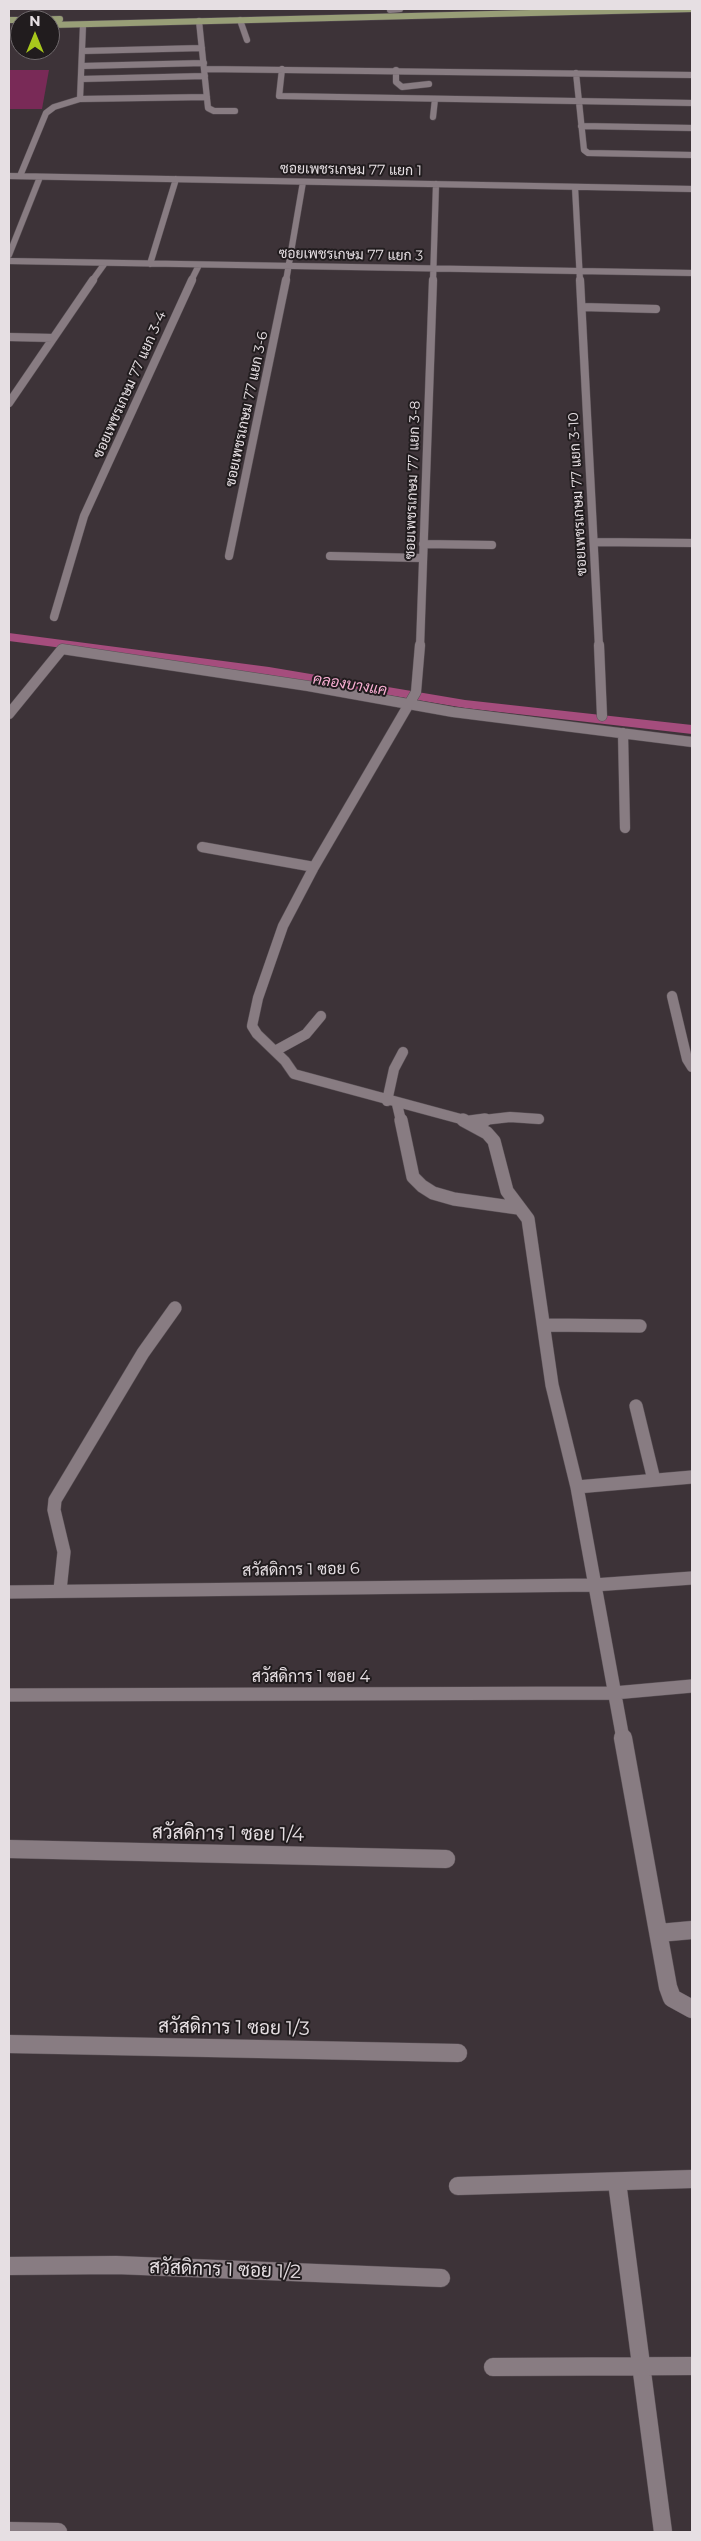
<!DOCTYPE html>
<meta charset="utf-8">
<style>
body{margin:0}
#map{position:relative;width:701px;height:2541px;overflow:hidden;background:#3d3338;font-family:Montserrat,sans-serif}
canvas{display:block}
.frame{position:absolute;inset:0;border:10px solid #e6dfe3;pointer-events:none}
.north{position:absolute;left:10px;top:10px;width:50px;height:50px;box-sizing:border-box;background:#211c1e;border:1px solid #706a6d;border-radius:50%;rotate:0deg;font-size:14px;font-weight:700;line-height:20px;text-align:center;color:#e6dfe3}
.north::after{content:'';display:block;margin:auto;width:18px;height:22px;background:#a8c71c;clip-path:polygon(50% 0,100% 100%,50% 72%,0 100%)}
</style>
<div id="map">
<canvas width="701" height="2541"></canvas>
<div class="frame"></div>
<div class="north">N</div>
</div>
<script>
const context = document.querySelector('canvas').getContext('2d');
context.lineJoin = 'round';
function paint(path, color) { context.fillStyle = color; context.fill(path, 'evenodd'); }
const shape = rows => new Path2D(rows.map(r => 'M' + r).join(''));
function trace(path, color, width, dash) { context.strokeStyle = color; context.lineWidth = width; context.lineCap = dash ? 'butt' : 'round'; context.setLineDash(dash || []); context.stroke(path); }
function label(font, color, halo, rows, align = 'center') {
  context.font = font + ' Montserrat,Sarabun,sans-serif'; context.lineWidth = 4; context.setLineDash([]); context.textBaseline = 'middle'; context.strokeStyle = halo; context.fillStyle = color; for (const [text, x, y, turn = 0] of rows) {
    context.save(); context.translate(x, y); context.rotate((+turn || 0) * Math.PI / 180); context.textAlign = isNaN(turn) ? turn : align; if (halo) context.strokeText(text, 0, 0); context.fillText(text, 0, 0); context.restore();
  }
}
const green = shape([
 [9,70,49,70,42,109,9,109]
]);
const canal = shape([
 [9,633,269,667,465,700,692,725,692,734,465,708,269,675,9,641,9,633]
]);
const minorFar4 = shape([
 [240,20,247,40],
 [199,21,208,108,214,111,235,111],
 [83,51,202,48],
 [82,66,204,63],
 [204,69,692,75],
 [282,69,279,96,692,103],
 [396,70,396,82,402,87,429,84],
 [576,73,584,150,588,153,692,155],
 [81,79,205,76],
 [80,99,83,25],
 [433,117,435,99],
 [581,126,692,128],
 [9,176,692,189],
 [20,176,46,113,54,107,80,99,207,97],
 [575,187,580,281],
 [9,255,40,177],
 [9,261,692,273],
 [150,264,176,179],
 [92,281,105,263],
 [191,281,199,265],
 [286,281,303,182],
 [433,281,436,184]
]);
const minorFar3 = shape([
 [580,280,599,647],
 [582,307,656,309],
 [9,337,53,338],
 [9,403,93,280],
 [595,542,692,543],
 [423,544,492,545],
 [229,556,286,280],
 [330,556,422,558],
 [54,617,84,516,192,280],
 [420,647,433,280]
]);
const minorFar2 = shape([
 [420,645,416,692,314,867,283,926,258,998,252,1026,257,1034,285,1061,294,1074,468,1121],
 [599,645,602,716],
 [9,714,62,649,308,686,453,712,692,742],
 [623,733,625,828],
 [202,847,314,867],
 [672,996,687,1059,692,1067],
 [275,1051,306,1034,321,1016],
 [387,1101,394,1069,403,1052],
 [397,1104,401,1121],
 [475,1121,510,1117,539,1119]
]);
const minorFar1 = shape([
 [401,1120,413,1177,422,1186,433,1193,454,1199,518,1208],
 [463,1120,487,1133,494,1141,507,1191,528,1219,552,1385,577,1487,623,1739],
 [470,1122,485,1120],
 [544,1325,640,1326],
 [636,1406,654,1480],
 [577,1487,692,1477],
 [60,1590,64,1552,54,1510,55,1500,143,1353,175,1308],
 [9,1592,594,1585,692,1578],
 [9,1695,614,1693,692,1686]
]);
const minor = shape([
 [623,1738,668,1987,672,1998,692,2009],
 [9,1849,446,1859],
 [659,1933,692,1930],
 [9,2044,458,2053],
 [617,2182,663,2532],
 [458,2186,692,2179],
 [9,2266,116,2265,441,2278],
 [493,2367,692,2366],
 [9,2531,58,2532]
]);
const secondary = shape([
 [390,10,400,9]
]);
const primary = shape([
 [9,20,20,20],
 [23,20,60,19],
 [50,25,692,9]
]);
const farStreetnames = [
 ["ซอยเพชรเกษม 77 แยก 1",351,170,1],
 ["ซอยเพชรเกษม 77 แยก 3",351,255,1],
 ["ซอยเพชรเกษม 77 แยก 3-4",130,385,-66],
 ["ซอยเพชรเกษม 77 แยก 3-6",247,409,-78],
 ["ซอยเพชรเกษม 77 แยก 3-8",413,480,-88],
 ["ซอยเพชรเกษม 77 แยก 3-10",578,494,-93]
];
const farWaternames = [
 ["คลองบางแค",350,685,9]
];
const streetNames = [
 ["สวัสดิการ 1 ซอย 6",301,1570,-1],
 ["สวัสดิการ 1 ซอย 4",311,1677]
];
const nearStreetnames = [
 ["สวัสดิการ 1 ซอย 1/4",228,1834,1],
 ["สวัสดิการ 1 ซอย 1/3",234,2028,1],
 ["สวัสดิการ 1 ซอย 1/2",225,2270,2]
];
paint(green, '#792a57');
paint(canal, '#a54d7d');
trace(minorFar4, '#5a5156', 7);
trace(minorFar3, '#5a5156', 9);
trace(minorFar2, '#5a5156', 11);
trace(minorFar1, '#5a5156', 14);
trace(minor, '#5a5156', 19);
trace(secondary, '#5a5156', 7);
trace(primary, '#5a5156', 7);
trace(minorFar4, '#887c82', 6);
trace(minorFar3, '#887c82', 8);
trace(minorFar2, '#887c82', 10);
trace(minorFar1, '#887c82', 13);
trace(minor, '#887c82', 18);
trace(secondary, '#887c82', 6);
trace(primary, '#989e77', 6);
label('14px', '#e6dfe3', '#211c1e', farStreetnames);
label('italic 15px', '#f7aed2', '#211c1e', farWaternames);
label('16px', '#e6dfe3', '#211c1e', streetNames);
label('19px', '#e6dfe3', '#211c1e', nearStreetnames);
</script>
